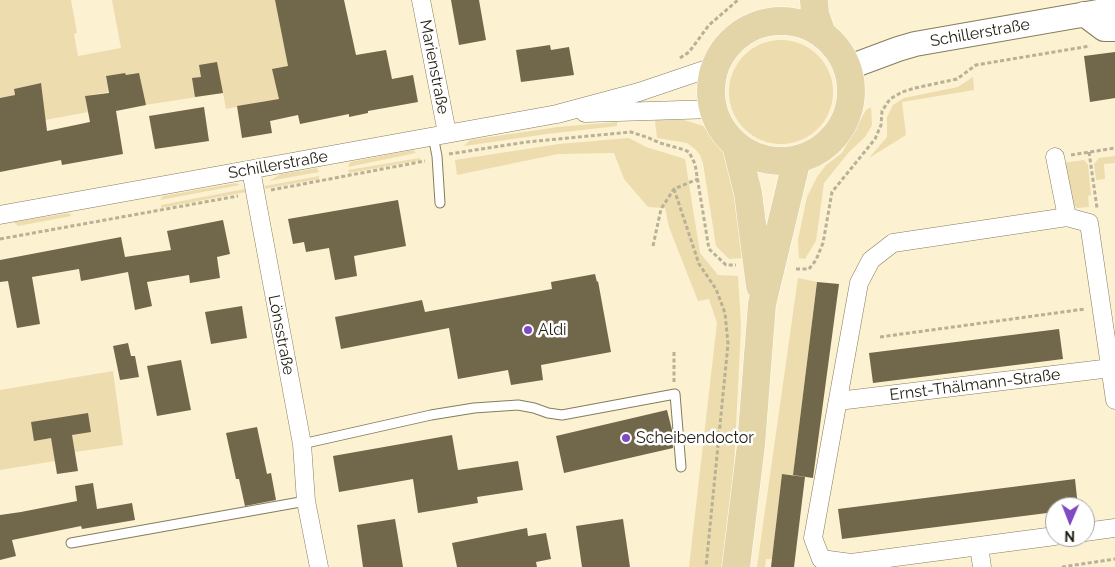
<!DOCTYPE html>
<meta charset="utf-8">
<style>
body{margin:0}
#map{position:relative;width:1115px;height:567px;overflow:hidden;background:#fcf1d0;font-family:Raleway,sans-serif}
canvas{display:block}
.north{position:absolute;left:1045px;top:497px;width:50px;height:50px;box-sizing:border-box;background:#fff;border:1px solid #a6a5a0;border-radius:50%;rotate:181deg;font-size:14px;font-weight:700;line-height:20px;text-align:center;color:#211d11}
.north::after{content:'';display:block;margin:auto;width:18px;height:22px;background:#804ac2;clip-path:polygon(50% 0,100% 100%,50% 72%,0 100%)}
</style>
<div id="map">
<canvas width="1115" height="567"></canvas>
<div class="north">N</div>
</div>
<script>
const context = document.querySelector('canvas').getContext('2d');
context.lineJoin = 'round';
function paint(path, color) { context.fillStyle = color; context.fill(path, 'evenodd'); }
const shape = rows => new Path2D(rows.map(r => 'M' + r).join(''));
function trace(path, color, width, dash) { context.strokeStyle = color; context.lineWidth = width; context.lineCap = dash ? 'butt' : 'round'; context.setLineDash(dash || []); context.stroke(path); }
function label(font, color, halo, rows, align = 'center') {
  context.font = font + ' Raleway,sans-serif'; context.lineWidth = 5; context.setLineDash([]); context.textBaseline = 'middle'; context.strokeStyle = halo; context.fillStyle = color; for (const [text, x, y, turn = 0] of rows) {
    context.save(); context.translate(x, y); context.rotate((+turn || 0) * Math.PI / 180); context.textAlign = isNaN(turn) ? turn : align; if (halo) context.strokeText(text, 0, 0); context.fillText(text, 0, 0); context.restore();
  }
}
const green = shape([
 [0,0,71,0,77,33,74,34,78,56,121,48,112,0,275,0,295,100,266,101,226,109,223,93,132,107,125,73,106,76,108,92,85,96,88,112,45,120,40,83,14,89,15,95,0,98],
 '729 92a52 52 0 1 1 104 0a52 52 0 1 1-104 0Z',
 [973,77,974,90,902,102,906,135,869,158,887,137,887,117,893,105,904,98,958,87],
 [871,107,872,125,865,137,849,152,824,183,816,241,805,259,799,258,798,240,807,197,817,177,826,165,842,153,866,110],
 [656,120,684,120,703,126,730,160,741,212,742,258,729,259,716,246,703,163,700,155,695,149,687,143,657,138,655,121],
 [617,122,617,126,547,134,464,146,470,140,558,127],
 [629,138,646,147,685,159,700,253,718,275,738,276,741,326,734,467,722,567,689,567,717,323,709,299,698,301,669,227,665,208,648,207,624,179,614,153,558,154,457,175,455,160,559,144],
 [413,150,416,153,348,167,350,162],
 [1115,156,1115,163,1104,164,1105,179,1096,180,1094,164,1099,158],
 [420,158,421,160,349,173,348,170],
 [1084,160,1088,165,1091,195,1088,196,1089,207,1077,208,1071,202,1063,163],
 [317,168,319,172,269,181,281,174],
 [319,176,319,179,264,189,265,186],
 [236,183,240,185,160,200,163,196],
 [245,189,246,192,161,208,161,205],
 [70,213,71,216,18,226,14,222],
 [798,278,817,282,793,475,782,474,772,559,766,559,765,567,757,567],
 [113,371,123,445,75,452,55,461,0,470,0,390]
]);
const building = shape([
 [275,0,344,0,356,55,386,50,392,79,413,75,418,102,368,111,368,113,349,117,349,114,300,124,298,115,270,121,272,133,242,138,237,106,279,99,272,69,288,66],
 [451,0,479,0,486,40,459,45],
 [550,45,551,50,569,47,574,75,521,82,516,50],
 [1115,52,1115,98,1090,102,1084,56],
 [217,62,223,93,195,97,192,78,201,77,199,65],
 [125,73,126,75,139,73,146,105,116,111,123,154,62,165,61,160,0,172,0,98,15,95,14,89,41,83,47,131,90,122,85,96,109,93,106,76],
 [204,107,209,141,155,149,149,116],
 [398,200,406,246,354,256,357,276,335,280,329,248,306,252,304,242,293,244,288,219],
 [223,220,230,254,217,257,220,278,190,283,189,275,147,282,152,306,135,310,128,272,81,281,79,269,32,277,40,324,17,328,8,281,0,282,0,260,121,237,125,257,171,250,167,231],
 [595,274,597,282,598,281,611,352,541,365,543,380,511,385,508,370,458,379,449,328,341,349,335,317,422,300,425,312,552,289,551,282],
 [817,282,839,284,813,478,793,475],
 [242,306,247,338,211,344,205,312],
 [1059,329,1063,359,873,383,869,353],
 [128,343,131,356,135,356,139,377,120,380,113,346],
 [181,360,191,410,157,416,147,366],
 [667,410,672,430,673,448,564,473,556,436],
 [88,413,91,432,72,435,78,471,57,474,51,438,34,441,31,422],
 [257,427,267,474,271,473,276,500,245,506,239,479,236,479,226,433],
 [452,435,458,470,518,461,523,490,477,497,478,503,418,513,413,479,339,492,333,456],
 [782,474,805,477,794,567,771,567],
 [1075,479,1078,507,1055,507,1055,512,842,539,838,509],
 [93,483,97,509,132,503,135,520,82,529,81,526,12,540,16,556,0,560,0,515,21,512,77,501,75,486],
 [395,519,403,567,363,567,357,525],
 [623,519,630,567,582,567,576,526],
 [527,528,528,536,546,533,551,559,536,562,537,567,457,567,452,543]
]);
const path = shape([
 [680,58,689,52,709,25,738,0],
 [1089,152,1097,208],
 [449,154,527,142,631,132,649,138,660,143,685,150,689,152,695,164,709,249,726,265,736,265],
 [1071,155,1115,148],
 [674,189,699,264,716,289,725,313,728,344,706,567],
 [271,190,425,161],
 [0,239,238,196],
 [653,246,661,209,674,189,698,179],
 [796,269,809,269,816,260,823,243,832,192,875,139,881,125,882,111,890,99,902,92,915,88,957,79,976,65,1090,46],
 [880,337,1085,309],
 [674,352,674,382],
 [1062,567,1115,559]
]);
const lane = shape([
 [433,136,437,156,440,203],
 [302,444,431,415,474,408,518,405,534,408,548,413,562,415,675,394,681,467],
 [71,543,306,501]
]);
const street = shape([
 [421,0,447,133],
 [585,113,714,109],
 [1055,157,1067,217,1089,223,1115,400],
 [251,170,302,444,306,501,319,567],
 [0,215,557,114,639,92,716,66],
 [838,401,1111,368],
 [1085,532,1115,528],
 [1055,536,851,563,821,559,813,538,859,283,871,260,893,243,1067,217],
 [979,546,982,567]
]);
const secondary = shape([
 [1084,14,1104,29,1115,29],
 [847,68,898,49,915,44,1115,9]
]);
const primary = shape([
 [814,0,815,14,822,34],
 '711 91a70 70 0 1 1 140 0a70 70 0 1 1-140 0Z',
 [736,145,748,193,760,286],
 [736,567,751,445,762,304,797,159]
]);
const markers = [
 [528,330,5,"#804ac2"],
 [626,438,5,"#804ac2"]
];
const streetNames = [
 ["Schillerstraße",980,33,-10],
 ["Marienstraße",434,67,79],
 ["Schillerstraße",278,165,-10],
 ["Lönsstraße",281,335,79],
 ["Ernst-Thälmann-Straße",975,385,-7]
];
const poiNames = [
 ["Aldi",538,330],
 ["Scheibendoctor",636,438]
];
paint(green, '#eddcad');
paint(building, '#71674a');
trace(lane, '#867c5e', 11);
trace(street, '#867c5e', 19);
trace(secondary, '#867c5e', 26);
trace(primary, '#fff', 29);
trace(path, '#b9b196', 3, [4, 2.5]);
trace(lane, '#fff', 9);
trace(street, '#fff', 18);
trace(secondary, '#fff', 24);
trace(primary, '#e4d5a9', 28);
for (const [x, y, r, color] of markers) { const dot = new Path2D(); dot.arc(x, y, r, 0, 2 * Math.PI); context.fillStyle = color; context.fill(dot); trace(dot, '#fff', 2); }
label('16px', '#211d11', '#fff', streetNames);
label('16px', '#211d11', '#fff', poiNames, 'left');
</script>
